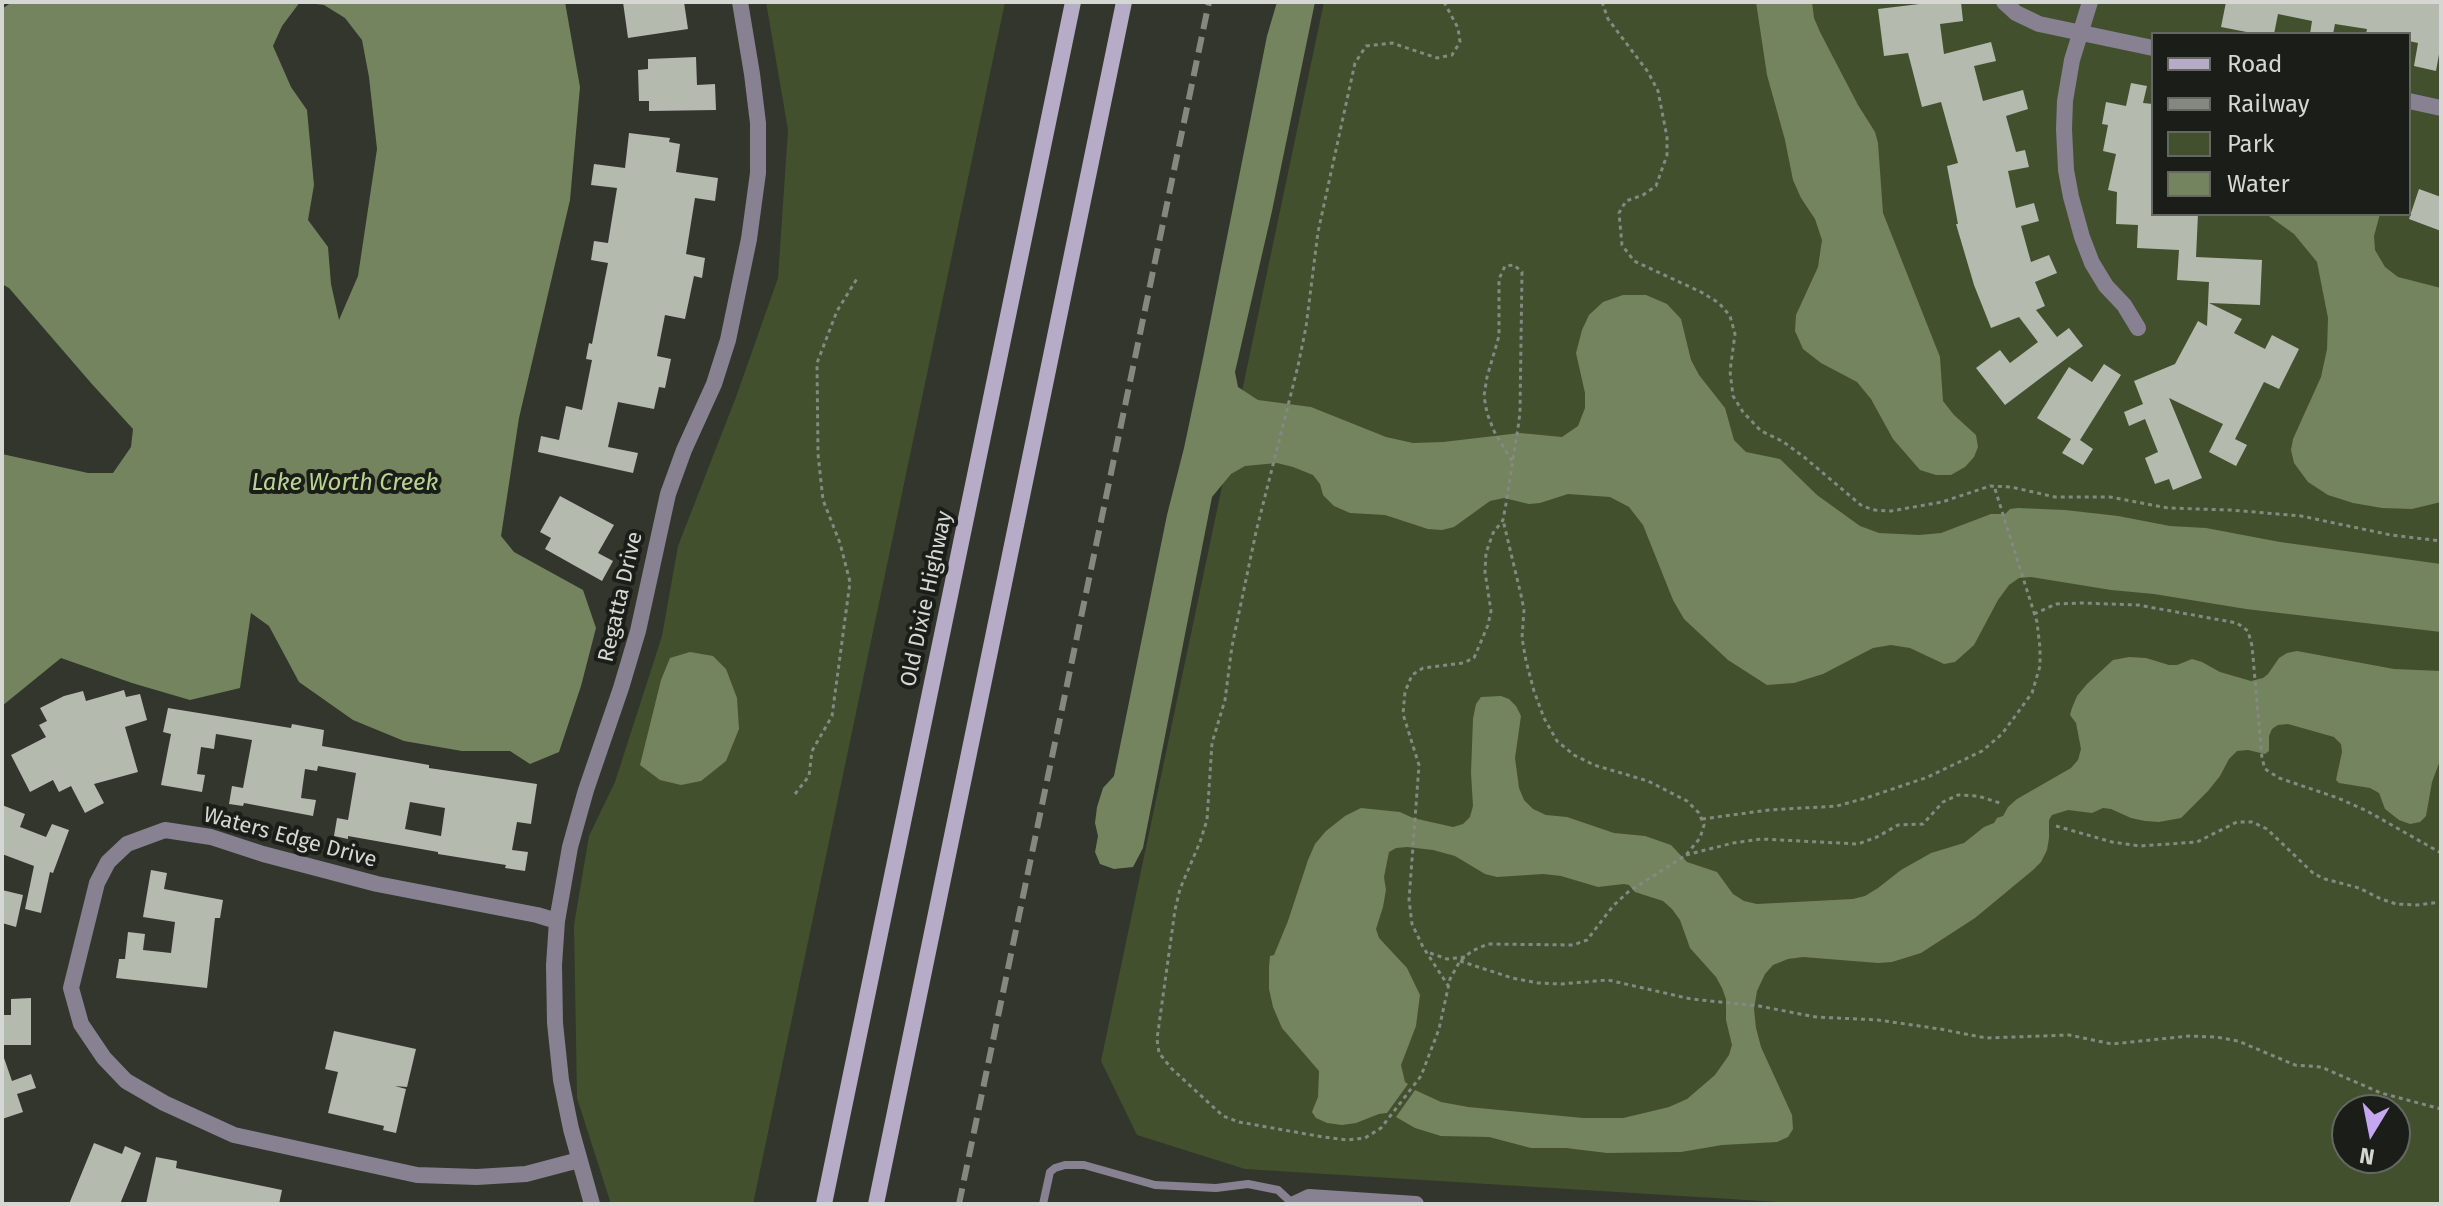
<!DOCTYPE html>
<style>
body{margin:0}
#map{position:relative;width:2443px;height:1206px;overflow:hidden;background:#32362c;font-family:"Fira Sans",sans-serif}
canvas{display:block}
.frame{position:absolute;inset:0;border:4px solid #d5d8d2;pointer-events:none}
.legend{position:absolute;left:2151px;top:32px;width:260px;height:184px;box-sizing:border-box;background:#1b1d18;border:2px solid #656862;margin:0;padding:10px 14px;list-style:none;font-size:24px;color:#d5d8d2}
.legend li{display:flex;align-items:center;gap:16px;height:40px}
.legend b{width:40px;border:2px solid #656862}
.north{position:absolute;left:2331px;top:1094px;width:80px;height:80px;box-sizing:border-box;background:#1b1d18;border:2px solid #656862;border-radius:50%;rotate:190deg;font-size:22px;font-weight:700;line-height:32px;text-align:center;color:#d5d8d2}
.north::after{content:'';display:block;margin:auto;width:28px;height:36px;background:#c5a6f0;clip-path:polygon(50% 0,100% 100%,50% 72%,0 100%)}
</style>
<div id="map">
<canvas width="2443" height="1206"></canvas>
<div class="frame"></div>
<ul class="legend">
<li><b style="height:10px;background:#b6acc7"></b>Road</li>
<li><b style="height:10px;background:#858880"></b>Railway</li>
<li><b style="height:22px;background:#42502e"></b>Park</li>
<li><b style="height:22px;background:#73845e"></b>Water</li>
</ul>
<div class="north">N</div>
</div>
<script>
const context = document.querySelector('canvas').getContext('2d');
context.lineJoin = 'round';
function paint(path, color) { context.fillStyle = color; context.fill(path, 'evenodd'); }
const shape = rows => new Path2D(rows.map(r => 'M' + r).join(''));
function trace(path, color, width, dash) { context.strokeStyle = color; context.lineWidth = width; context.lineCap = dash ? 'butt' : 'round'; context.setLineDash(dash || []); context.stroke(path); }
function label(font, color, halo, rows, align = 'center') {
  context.font = font + ' "Fira Sans",sans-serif'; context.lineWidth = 8; context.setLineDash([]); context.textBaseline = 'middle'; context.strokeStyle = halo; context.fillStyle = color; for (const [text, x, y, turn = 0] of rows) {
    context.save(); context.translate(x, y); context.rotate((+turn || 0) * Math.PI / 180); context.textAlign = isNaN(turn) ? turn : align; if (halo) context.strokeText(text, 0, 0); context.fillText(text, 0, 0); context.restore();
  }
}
const green = shape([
 [766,2,1005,2,753,1204,611,1204,577,1098,574,925,589,836,615,782,662,636,678,546,736,397,778,278,788,130],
 [1324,2,2441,2,2441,1204,1811,1204,1245,1169,1137,1135,1101,1061],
 [2153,34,2409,34,2409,214,2153,214],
 [2347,1110,2395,1110,2395,1158,2347,1158]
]);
const water = shape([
 [12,2,565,2,580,87,570,200,519,418,501,536,514,552,583,590,596,628,581,686,559,752,530,764,510,751,462,751,404,741,353,720,299,682,269,626,251,613,240,688,190,700,132,683,61,658,2,706,2,454,88,473,113,473,131,447,133,429,91,383,9,288,2,284,2,9],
 [300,2,324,5,345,18,362,40,369,77,377,149,358,276,339,320,331,284,328,247,308,220,314,185,307,110,291,87,273,46,282,26],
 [1277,2,1315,2,1272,211,1235,372,1238,387,1258,400,1311,407,1386,437,1413,443,1443,442,1520,433,1562,437,1578,426,1585,408,1585,393,1576,353,1582,330,1589,315,1603,302,1623,295,1646,295,1667,304,1681,319,1691,360,1699,375,1725,408,1734,440,1746,452,1780,459,1817,495,1860,526,1879,533,1919,535,1941,533,1991,514,2005,514,2010,509,2018,508,2065,510,2118,516,2170,526,2206,528,2280,542,2441,564,2441,632,2246,609,2154,594,2111,590,2031,577,2019,578,2009,585,1998,600,1974,645,1955,662,1944,664,1910,648,1891,645,1873,648,1823,674,1794,683,1767,685,1728,660,1684,619,1673,600,1643,525,1629,507,1610,497,1568,494,1540,503,1529,504,1504,498,1490,501,1454,527,1442,530,1428,529,1385,515,1350,513,1334,506,1323,495,1320,484,1313,475,1293,467,1277,463,1245,466,1231,474,1212,497,1143,848,1133,867,1114,869,1100,864,1095,852,1098,836,1095,823,1097,807,1103,788,1114,776,1167,515,1184,448,1203,358,1267,36],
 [1756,2,1812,2,1814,18,1820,32,1858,105,1875,132,1878,143,1883,213,1940,357,1943,401,1954,415,1976,435,1978,447,1974,457,1965,467,1951,475,1936,475,1920,470,1893,439,1871,399,1857,382,1821,363,1803,349,1795,331,1796,315,1818,267,1822,240,1815,219,1801,198,1793,180,1785,140,1767,75],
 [2266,214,2380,214,2374,236,2375,250,2385,267,2398,277,2441,288,2441,502,2412,509,2382,508,2353,503,2328,495,2308,482,2294,463,2291,450,2293,439,2321,377,2327,349,2328,318,2317,262,2294,234],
 [2297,651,2394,669,2441,671,2441,758,2432,782,2426,816,2420,822,2410,824,2399,820,2385,809,2379,793,2370,788,2339,783,2336,780,2342,752,2341,744,2334,737,2288,724,2278,725,2272,729,2269,736,2269,751,2265,754,2248,750,2237,751,2229,759,2220,776,2208,791,2181,818,2159,822,2145,821,2131,818,2111,809,2103,808,2092,813,2068,810,2052,815,2049,820,2049,838,2047,850,2041,862,2033,870,1975,918,1921,953,1892,962,1878,963,1803,957,1788,959,1773,965,1765,974,1757,991,1754,1009,1756,1028,1761,1047,1792,1115,1793,1129,1788,1137,1777,1142,1722,1145,1681,1152,1607,1153,1566,1148,1531,1148,1489,1137,1441,1136,1415,1128,1396,1117,1415,1090,1441,1102,1468,1107,1583,1118,1623,1118,1640,1114,1669,1107,1687,1099,1715,1075,1729,1055,1732,1045,1726,1020,1726,999,1722,988,1716,977,1690,948,1680,920,1672,909,1663,901,1635,892,1629,885,1624,884,1598,887,1561,876,1543,874,1497,877,1485,874,1455,856,1433,850,1407,847,1396,848,1389,852,1384,877,1386,890,1383,907,1376,929,1379,938,1407,968,1420,995,1416,1026,1401,1065,1405,1082,1408,1084,1387,1113,1379,1114,1356,1123,1342,1125,1327,1123,1316,1118,1312,1112,1318,1097,1319,1071,1282,1028,1273,1007,1269,989,1269,967,1270,956,1274,955,1288,921,1308,860,1315,844,1326,831,1345,816,1361,808,1400,812,1413,818,1453,827,1463,824,1470,817,1473,806,1471,773,1473,719,1476,704,1481,697,1501,696,1509,699,1516,706,1521,716,1515,758,1519,788,1524,800,1533,809,1546,815,1567,817,1614,833,1645,836,1671,845,1687,862,1717,872,1733,894,1744,901,1757,904,1853,899,1865,896,1878,888,1901,870,1931,853,1964,843,1984,827,1994,823,1997,818,2003,816,2008,807,2017,799,2071,768,2078,760,2081,749,2076,723,2070,715,2072,708,2077,696,2087,684,2113,660,2129,657,2146,658,2169,665,2177,665,2192,659,2202,662,2220,672,2251,681,2263,678,2268,674,2279,658,2287,653],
 [690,652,713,656,726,669,737,698,739,729,726,761,701,781,681,785,660,780,640,765,661,680,670,658]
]);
const building = shape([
 [623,2,684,2,688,29,628,38],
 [1936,2,1961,2,1963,21,1940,24,1944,54,1991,42,1996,61,1974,66,1983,101,2023,90,2028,109,2006,116,2016,152,2025,150,2029,167,2008,171,2016,208,2034,203,2039,221,2021,226,2031,262,2049,255,2057,273,2035,282,2045,306,2036,310,2057,337,2069,328,2083,346,2005,405,1976,368,2000,350,2010,363,2038,342,2019,317,1991,328,1974,285,1956,224,1958,224,1947,166,1958,163,1941,102,1922,107,1908,53,1884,56,1878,9],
 [2226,2,2441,2,2441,43,2436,71,2414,66,2418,43,2409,41,2409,34,2366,34,2367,29,2335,24,2333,34,2310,34,2312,21,2278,14,2274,34,2257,34,2221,27],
 [696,57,697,85,715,84,716,110,649,111,649,101,639,101,638,70,648,69,648,59],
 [2131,83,2147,86,2143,103,2153,104,2153,214,2198,214,2196,257,2262,260,2260,305,2209,303,2242,319,2234,333,2265,349,2272,335,2299,349,2279,389,2264,382,2235,439,2247,445,2236,466,2209,452,2223,424,2169,398,2202,478,2173,490,2169,479,2155,484,2145,458,2158,452,2145,419,2129,426,2124,412,2143,404,2134,381,2175,364,2198,321,2207,326,2209,282,2177,280,2179,250,2137,248,2138,225,2116,224,2117,192,2108,190,2116,154,2103,151,2108,125,2102,124,2106,102,2126,106],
 [629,133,670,138,669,142,680,144,676,172,718,178,715,201,695,198,686,254,705,258,702,278,694,276,685,319,665,315,657,356,671,359,665,388,659,387,654,409,618,402,608,447,638,453,633,473,538,452,541,436,559,440,566,406,582,410,592,360,586,359,589,343,592,344,608,263,591,260,594,241,608,243,617,188,591,185,594,164,625,168],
 [2419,189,2441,197,2441,231,2409,219],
 [2104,364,2121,375,2080,440,2093,449,2083,465,2062,453,2071,439,2037,418,2069,367,2092,382],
 [560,496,614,525,598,553,613,561,602,581,545,549,551,538,540,532],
 [124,690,126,697,140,694,147,720,125,727,138,772,94,784,104,803,85,813,71,786,59,792,53,780,30,792,11,755,46,737,39,725,47,721,40,708,64,696,83,691,86,701],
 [168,708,291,728,292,724,324,730,322,746,429,765,429,768,537,784,531,824,517,822,512,850,528,852,525,871,505,868,506,865,438,854,438,852,348,836,348,839,334,836,337,818,348,820,356,773,318,766,317,771,305,769,301,798,316,800,313,816,244,803,243,806,229,804,232,786,243,788,252,740,216,734,214,749,201,747,197,774,205,775,202,792,161,785,171,734,163,732],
 [410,802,445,808,441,836,405,829],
 [2,805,25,814,20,827,46,837,52,824,69,830,53,873,50,872,41,913,25,909,34,866,2,854],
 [151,870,167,873,164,889,223,900,220,918,215,918,207,988,116,978,119,959,125,959,128,932,145,934,143,950,171,953,175,922,143,917],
 [2,890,23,895,16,927,2,923],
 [31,998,31,1045,2,1045,2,1015,11,1015,11,999],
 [334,1031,416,1049,407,1087,395,1086,406,1089,396,1133,383,1130,384,1126,328,1113,338,1072,325,1069],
 [4,1058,12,1081,31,1074,36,1088,17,1094,23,1112,2,1119,2,1059],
 [94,1143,122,1154,125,1146,141,1153,120,1204,69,1204],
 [156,1157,177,1161,176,1168,282,1190,279,1204,146,1204]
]);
const path = shape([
 [1444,2,1458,28,1460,42,1452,55,1437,58,1392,43,1366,46,1355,63,1318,232,1306,327,1298,366,1256,532,1232,646,1225,700,1212,743,1207,820,1200,842,1180,889,1175,910,1157,1039,1159,1053,1171,1068,1223,1116,1239,1122,1323,1137,1347,1140,1365,1138,1381,1128,1421,1076,1439,1029,1450,979,1460,961,1472,951,1488,944,1573,945,1587,940,1613,906,1628,892,1686,855,1700,838,1704,825,1699,813,1687,801,1648,781,1594,765,1574,755,1557,741,1544,718,1534,691,1526,661,1522,638,1524,610,1521,595,1503,520],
 [1602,2,1608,19,1648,72,1658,91,1667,137,1667,155,1656,186,1643,195,1626,201,1619,213,1622,245,1634,261,1701,292,1719,303,1730,316,1735,334,1730,371,1733,396,1743,412,1761,431,1782,441,1804,457,1862,506,1875,510,1891,511,1942,502,1990,486,2011,487,2055,497,2110,497,2168,508,2231,510,2301,516,2391,535,2441,541],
 [2034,614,2056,604,2082,603,2138,605,2237,623,2248,631,2252,646,2262,758,2265,769,2279,778,2338,798,2367,811,2441,853],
 [795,794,809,776,812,751,832,716,850,582,840,543,823,500,818,454,817,363,837,311,858,277],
 [1702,819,1769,810,1837,806,1866,798,1928,777,1957,763,1982,751,2002,734,2032,693,2040,666,2040,648,2037,622,1994,486],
 [2056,826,2112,842,2140,846,2197,842,2237,822,2252,822,2267,829,2314,874,2325,879,2359,888,2381,899,2396,904,2417,905,2441,902],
 [1686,855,1733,843,1761,839,1858,844,1877,837,1898,825,1923,824,1943,802,1958,795,1978,796,2003,804],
 [1430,953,1447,959,1465,957],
 [1460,961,1512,978,1538,983,1561,984,1608,980,1691,999,1759,1006,1816,1017,1878,1020,1940,1029,1986,1038,2069,1035,2112,1044,2189,1036,2216,1037,2238,1041,2295,1065,2321,1067,2381,1093,2441,1109],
 [1449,987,1423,947,1412,924,1409,900,1419,765,1403,714,1405,692,1412,675,1423,668,1463,663,1474,658,1488,625,1491,611,1485,572,1486,553,1493,533,1503,520,1506,504,1518,428,1520,412,1522,272,1514,265,1505,266,1499,279,1499,336,1487,377,1484,396,1487,413,1494,431,1512,461]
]);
const lane = shape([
 [1043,1204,1050,1172,1055,1168,1065,1165,1084,1165,1155,1185,1216,1188,1248,1184,1278,1190,1293,1204]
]);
const street = shape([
 [2004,2,2016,13,2039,24,2153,48],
 [2090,2,2072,60,2065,101,2064,129,2066,170,2071,197,2082,237,2092,263,2106,286,2124,305,2138,328],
 [2409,101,2441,108],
 [557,921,537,915,377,884,263,854,211,837,165,830,127,844,108,862,97,883,71,988,81,1024,104,1058,126,1081,164,1103,234,1135,417,1175,477,1177,526,1174,579,1160],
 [592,1204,571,1129,561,1080,555,1023,554,965,557,921,570,847,586,790,621,688,638,631,668,494,684,450,714,384,728,340,749,239,758,173,758,123,752,74,740,2],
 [1294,1204,1309,1197,1416,1204]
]);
const secondary = shape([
 [824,1204,1073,2],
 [876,1204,1124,2]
]);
const rail = shape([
 [959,1204,1209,2]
]);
const streetNames = [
 ["Regatta Drive",621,597,-77],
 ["Old Dixie Highway",927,599,-78],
 ["Waters Edge Drive",290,838,15]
];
const waterNames = [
 ["Lake Worth Creek",345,483]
];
paint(green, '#42502e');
paint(water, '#73845e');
paint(building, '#b4baae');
trace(path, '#858981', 3, [4, 4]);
trace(lane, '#878192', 8);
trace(street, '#878192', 16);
trace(secondary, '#b6acc7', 16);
trace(rail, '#858880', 6, [16, 8]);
label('22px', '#d5d8d2', '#1b1d18', streetNames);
label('italic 24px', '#b8d394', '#1b1d18', waterNames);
</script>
